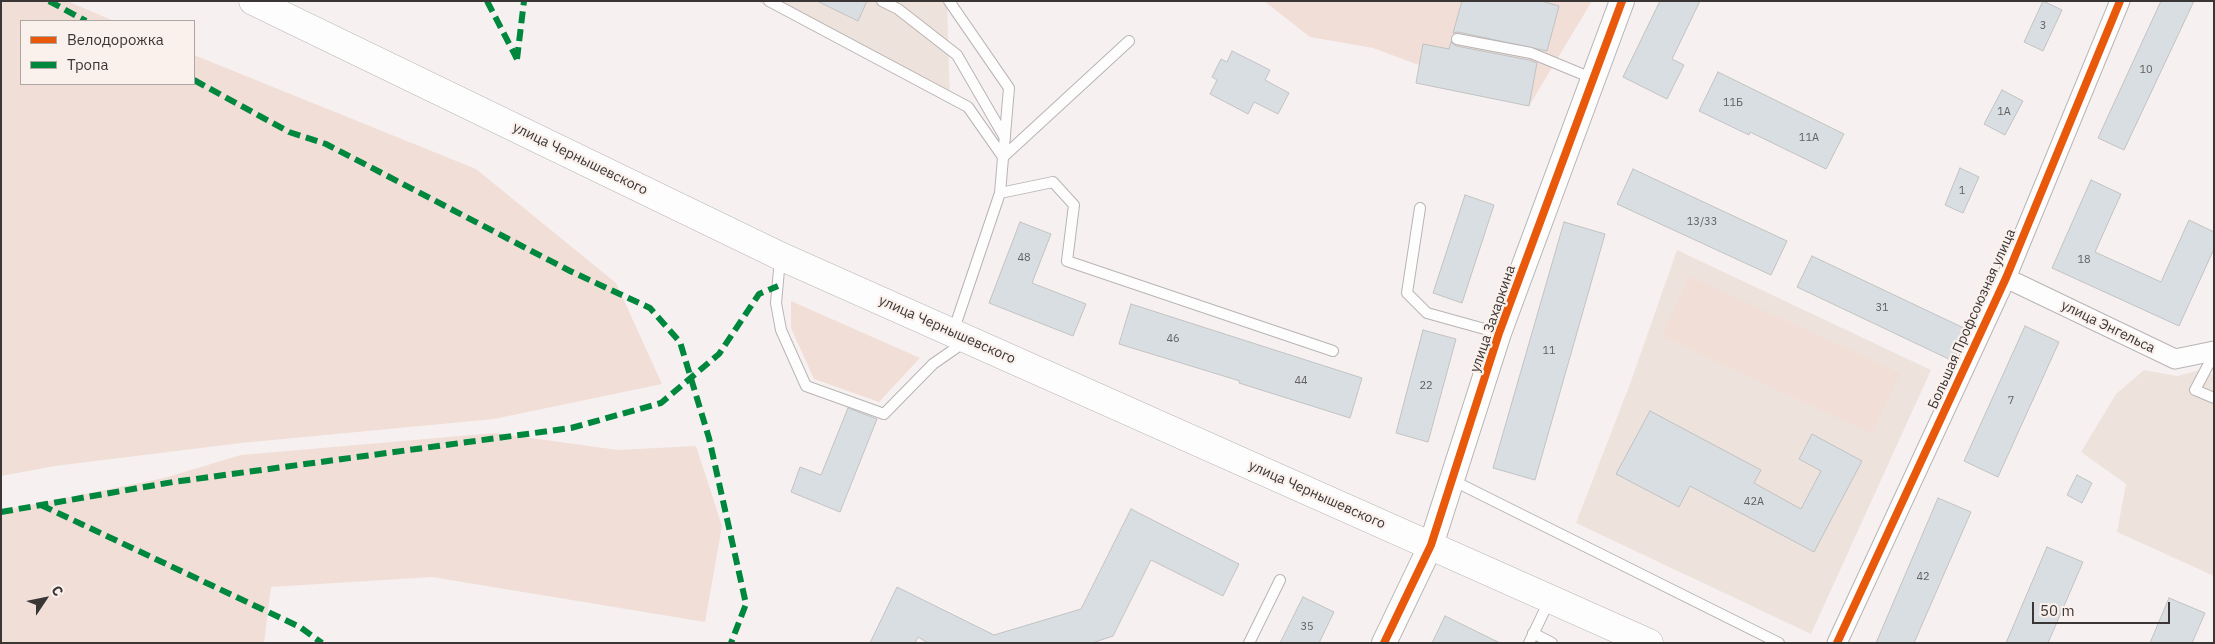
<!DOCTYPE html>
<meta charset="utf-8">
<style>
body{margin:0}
#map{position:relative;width:2215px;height:644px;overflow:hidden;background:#f6f1f0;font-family:"IBM Plex Sans",sans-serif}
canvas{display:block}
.frame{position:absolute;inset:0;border:2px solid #3a3635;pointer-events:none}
.legend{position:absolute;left:20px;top:20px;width:175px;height:65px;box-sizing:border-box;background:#faf0ec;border:1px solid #ada6a3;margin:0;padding:6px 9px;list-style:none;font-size:15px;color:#3a3635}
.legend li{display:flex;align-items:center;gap:10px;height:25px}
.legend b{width:25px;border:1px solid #ada6a3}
.north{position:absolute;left:20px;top:574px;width:50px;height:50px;-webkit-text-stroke:4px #faf0ec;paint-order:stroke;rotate:56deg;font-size:14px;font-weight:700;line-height:20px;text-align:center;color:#3a3635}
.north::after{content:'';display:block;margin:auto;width:18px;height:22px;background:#3a3635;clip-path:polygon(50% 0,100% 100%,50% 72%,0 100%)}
.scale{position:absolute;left:2032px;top:602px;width:138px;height:22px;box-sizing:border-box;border:2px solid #3a3635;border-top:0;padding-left:6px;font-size:15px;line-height:18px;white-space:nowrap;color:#3a3635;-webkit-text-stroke:4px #faf0ec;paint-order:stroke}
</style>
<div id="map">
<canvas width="2215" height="644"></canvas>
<div class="frame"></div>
<ul class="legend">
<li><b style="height:6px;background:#e8590c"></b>Велодорожка</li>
<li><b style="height:6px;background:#00873e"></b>Тропа</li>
</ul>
<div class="north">С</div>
<div class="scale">50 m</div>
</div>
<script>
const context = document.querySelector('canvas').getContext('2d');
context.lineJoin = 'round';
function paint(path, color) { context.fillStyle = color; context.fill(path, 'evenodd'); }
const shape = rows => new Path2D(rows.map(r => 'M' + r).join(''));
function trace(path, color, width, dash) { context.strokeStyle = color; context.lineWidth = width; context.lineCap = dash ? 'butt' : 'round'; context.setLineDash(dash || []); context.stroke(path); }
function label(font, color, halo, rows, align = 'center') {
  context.font = font + ' "IBM Plex Sans",sans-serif'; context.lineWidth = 4.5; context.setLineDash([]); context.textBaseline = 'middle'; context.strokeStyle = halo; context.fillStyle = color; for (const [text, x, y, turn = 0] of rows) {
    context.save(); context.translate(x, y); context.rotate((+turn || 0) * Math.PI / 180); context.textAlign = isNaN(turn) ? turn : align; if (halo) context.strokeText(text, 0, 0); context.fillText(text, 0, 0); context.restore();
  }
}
const built = shape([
 [757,1,947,1,950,103],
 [1677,250,1931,370,1811,634,1576,523,1630,384],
 [2144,370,2177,376,2200,370,2214,375,2214,576,2117,532,2126,484,2081,452,2116,394]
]);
const green = shape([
 [1,1,67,1,114,21,21,21,21,84,194,84,194,55,476,169,616,283,662,384,494,419,241,443,55,466,1,476],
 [1264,1,1592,1,1529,106,1373,48,1310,37],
 [1689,276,1900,373,1872,434,1662,336],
 [791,301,920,358,879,402,814,379,791,328],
 [495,433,618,450,696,446,722,526,705,622,432,577,271,587,264,643,1,643,1,511,164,478,241,455]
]);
const building = shape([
 [817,1,867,1,858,21,817,1],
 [1462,1,1541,1,1559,6,1547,51,1458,32,1453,33,1462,1],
 [1660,1,1700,1,1672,59,1684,65,1667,99,1623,77,1660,1],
 [2043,1,2062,10,2043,51,2024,42,2043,1],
 [2161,1,2194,1,2124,150,2098,138,2161,1],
 [1451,42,1456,46,1529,60,1537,63,1529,106,1416,83,1423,44,1449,49,1451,42],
 [1232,51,1270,70,1265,80,1289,93,1278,114,1254,102,1248,114,1210,94,1217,80,1212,77,1221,59,1227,62,1232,51],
 [1718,72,1844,134,1826,169,1750,132,1749,135,1699,111,1718,72],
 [2002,90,2023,101,2005,135,1984,124,2002,90],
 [1960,168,1979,177,1963,213,1945,205,1960,168],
 [1633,169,1787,241,1771,275,1617,204,1633,169],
 [2091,180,2121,194,2095,252,2161,282,2189,220,2214,232,2214,249,2179,326,2052,268,2091,180],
 [1465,195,1494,205,1462,303,1433,293,1465,195],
 [1020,222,1051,234,1032,283,1086,304,1073,336,989,303,1020,222],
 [1564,222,1605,234,1535,480,1493,468,1564,222],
 [1812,256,1968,330,1953,361,1797,287,1812,256],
 [1131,304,1362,378,1350,418,1239,383,1240,381,1119,344,1131,304],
 [2025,326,2059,342,1998,477,1964,461,2025,326],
 [1423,330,1456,339,1428,442,1396,433,1423,330],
 [848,408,877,419,840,512,791,492,800,467,821,475,848,408],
 [1650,411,1761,470,1754,483,1801,509,1821,471,1799,459,1812,434,1862,461,1814,552,1690,486,1679,507,1616,474,1650,411],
 [2077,475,2092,483,2082,503,2067,495,2077,475],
 [1938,498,1971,512,1914,643,1876,643,1938,498],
 [1131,509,1239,564,1223,596,1151,560,1113,636,1092,643,928,643,918,637,915,643,870,643,897,587,994,635,1081,609,1131,509],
 [2047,547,2083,562,2048,643,2006,643,2047,547],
 [1303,597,1334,612,1319,643,1280,643,1303,597],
 [2169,598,2205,613,2192,643,2150,643,2169,598],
 [1445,616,1500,643,1432,643,1445,616]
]);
const service = shape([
 [769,1,968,107,1003,157,1129,41],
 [882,1,898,9,957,55,1005,138],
 [949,1,1009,88,1000,193,953,332],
 [1457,39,1531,53,1594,79],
 [1000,193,1053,182,1074,205,1067,261,1333,351],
 [1420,208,1407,293,1427,313,1499,333],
 [780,259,776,303,781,330,806,386,884,414,933,364,966,341],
 [2214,354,2195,390,2214,398],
 [1452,480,1779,643],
 [1533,633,1552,643],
 [1249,643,1280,580],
 [1529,643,1550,599]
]);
const minor = shape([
 [2006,278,2175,359,2214,351],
 [1837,643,2006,278,2120,1]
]);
const tertiary = shape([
 [1384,643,1431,545,1499,333,1622,1]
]);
const primary = shape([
 [253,1,780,256,1649,643]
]);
const quiet = shape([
 [49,1,86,21],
 [487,1,517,59],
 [517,59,524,1],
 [194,80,289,132,326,144,570,271,650,308,680,342,709,438,746,604,731,643],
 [41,505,300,627,322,643],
 [1,512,173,482,571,428,661,403,719,354,759,294,778,286]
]);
const cycleway = shape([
 [1384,643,1431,545,1499,333,1622,1],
 [1837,643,2006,278,2120,1]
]);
const numberNames = [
 ["3",2043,26],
 ["10",2146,70],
 ["11Б",1733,103],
 ["1А",2004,112],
 ["11А",1809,138],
 ["1",1962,191],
 ["13/33",1702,222],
 ["48",1024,258],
 ["18",2084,260],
 ["31",1882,308],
 ["46",1173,339],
 ["11",1549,351],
 ["44",1301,381],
 ["22",1426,386],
 ["7",2011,401],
 ["42А",1754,502],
 ["42",1923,577],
 ["35",1307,627]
];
const streetNames = [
 ["улица Чернышевского",580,159,26],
 ["улица Захаркина",1493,319,-71],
 ["Большая Профсоюзная улица",1972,319,-66],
 ["улица Энгельса",2108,327,26],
 ["улица Чернышевского",947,330,24],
 ["улица Чернышевского",1317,495,24]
];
paint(built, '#eee2dd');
paint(green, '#f1ded7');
paint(building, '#d8dee1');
trace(building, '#c2c2c2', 1);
trace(service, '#b8b4b3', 12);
trace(minor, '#b8b4b3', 21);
trace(tertiary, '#b8b4b3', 26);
trace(primary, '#b8b4b3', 29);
trace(service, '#fefdfd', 10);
trace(minor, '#fefdfd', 19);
trace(tertiary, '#fefdfd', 24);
trace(primary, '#fefdfd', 28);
trace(quiet, '#00873e', 6, [12, 6]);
trace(cycleway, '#e8590c', 8);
label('11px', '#626060', null, numberNames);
label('14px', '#3a3635', '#faf0ec', streetNames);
</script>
